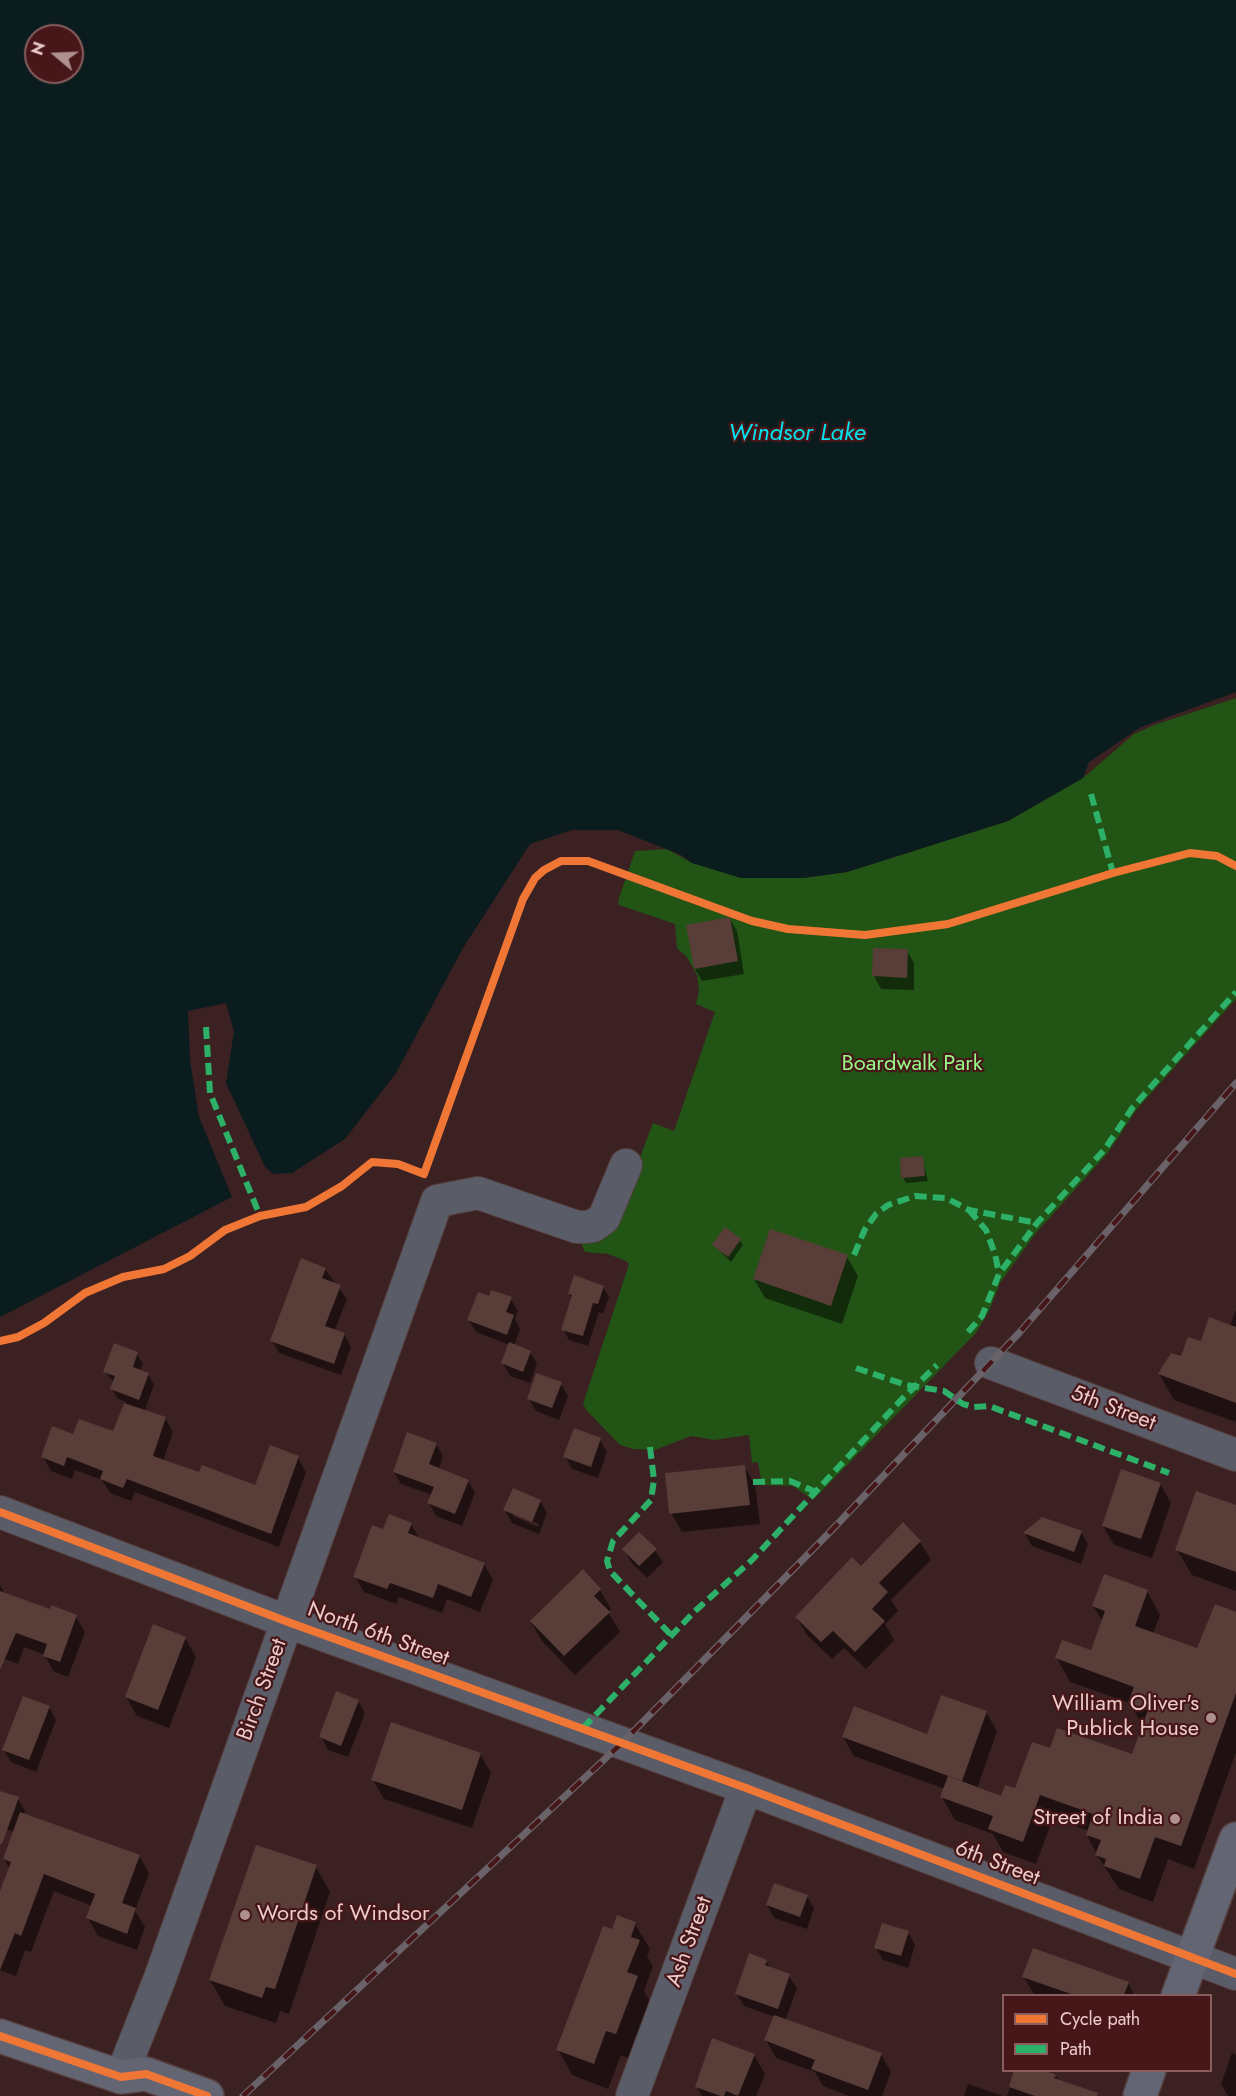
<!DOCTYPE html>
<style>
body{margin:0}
#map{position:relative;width:1236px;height:2096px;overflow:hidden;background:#3b2122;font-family:Jost,sans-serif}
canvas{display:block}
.legend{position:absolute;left:1002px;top:1994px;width:210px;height:78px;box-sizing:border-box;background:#461618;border:2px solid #885e5f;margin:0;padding:8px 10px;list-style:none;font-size:18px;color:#eccbca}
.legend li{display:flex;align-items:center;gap:12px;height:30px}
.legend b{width:30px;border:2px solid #885e5f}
.north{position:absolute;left:24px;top:24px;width:60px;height:60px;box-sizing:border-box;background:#461618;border:2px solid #885e5f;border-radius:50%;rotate:289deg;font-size:16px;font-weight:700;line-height:24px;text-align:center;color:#eccbca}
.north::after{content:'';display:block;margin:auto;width:21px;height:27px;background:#ae908f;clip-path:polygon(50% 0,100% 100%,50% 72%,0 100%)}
</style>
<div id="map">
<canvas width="1236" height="2096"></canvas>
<ul class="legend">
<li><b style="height:8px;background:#f07635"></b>Cycle path</li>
<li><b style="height:8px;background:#2db169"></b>Path</li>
</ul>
<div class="north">N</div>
</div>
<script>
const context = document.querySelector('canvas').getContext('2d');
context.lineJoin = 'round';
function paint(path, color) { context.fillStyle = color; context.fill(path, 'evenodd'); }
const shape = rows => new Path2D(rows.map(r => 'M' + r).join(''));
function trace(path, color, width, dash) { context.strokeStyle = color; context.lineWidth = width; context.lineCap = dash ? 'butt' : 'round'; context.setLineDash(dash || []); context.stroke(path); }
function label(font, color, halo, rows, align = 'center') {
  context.font = font + ' Jost,sans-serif'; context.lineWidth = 4.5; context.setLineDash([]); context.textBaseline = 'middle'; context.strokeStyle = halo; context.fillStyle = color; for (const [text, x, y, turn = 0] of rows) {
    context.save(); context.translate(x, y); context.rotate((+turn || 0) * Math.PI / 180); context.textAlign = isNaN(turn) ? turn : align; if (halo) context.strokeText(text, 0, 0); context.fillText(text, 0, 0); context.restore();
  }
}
const green = shape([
 [1236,698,1236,999,1137,1109,1107,1154,1036,1233,1000,1283,989,1311,976,1333,813,1500,793,1486,762,1485,758,1462,752,1463,749,1435,714,1440,691,1436,655,1450,634,1449,620,1445,587,1411,583,1404,629,1264,626,1261,608,1254,585,1252,581,1243,592,1241,617,1218,653,1123,674,1131,715,1012,696,1004,699,991,697,975,687,957,677,948,675,924,619,905,618,901,635,851,667,849,692,863,803,878,847,872,1008,821,1083,778,1134,734,1157,724]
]);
const water = shape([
 [0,0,1236,0,1236,692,1141,727,1089,762,1083,778,1008,821,847,872,803,878,741,878,692,863,681,855,618,830,572,830,530,844,463,948,396,1073,345,1139,292,1173,273,1174,265,1167,226,1083,234,1032,226,1003,188,1011,190,1060,199,1117,232,1197,0,1317],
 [36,36,72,36,72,72,36,72]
]);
const shadow = shape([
 [730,919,737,931,744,974,702,981,695,969],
 [907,951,914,963,914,990,881,989,874,976],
 [922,1158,928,1181,906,1183,903,1177],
 [739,1240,743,1245,731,1262,714,1245],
 [847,1257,858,1276,842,1324,765,1298,754,1279],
 [325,1269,347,1299,335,1330,344,1334,351,1347,341,1375,279,1353,272,1341],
 [603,1287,609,1297,603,1314,599,1312,588,1346,569,1340,563,1329,572,1299,569,1294],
 [490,1298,510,1298,518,1311,515,1319,520,1329,514,1346,530,1352,537,1364,530,1383,510,1376,503,1363,510,1345,476,1332,469,1320],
 [1236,1310,1236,1422,1174,1400,1159,1374,1202,1343,1230,1326],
 [137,1354,143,1364,140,1371,148,1374,154,1385,145,1410,165,1418,173,1432,163,1461,200,1474,256,1487,298,1458,306,1472,279,1547,135,1492,131,1501,110,1493,102,1480,75,1470,72,1479,51,1471,43,1457,74,1436,114,1433,126,1402,118,1399,112,1389,114,1383,105,1372],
 [561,1384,568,1396,559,1420,536,1411,529,1399],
 [600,1440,607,1452,598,1478,572,1469,565,1456],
 [436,1444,443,1456,439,1469,468,1481,475,1493,462,1526,436,1516,429,1503,432,1495,401,1484,394,1472],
 [744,1466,755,1485,760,1524,682,1532,671,1513],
 [1160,1484,1171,1503,1152,1558,1114,1545,1103,1526],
 [540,1501,547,1513,539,1534,512,1523,505,1510],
 [513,1513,539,1524,538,1527,513,1516],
 [1236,1507,1236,1591,1192,1575,1177,1550],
 [1042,1519,1081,1532,1088,1544,1081,1564,1032,1546,1025,1534],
 [411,1524,420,1540,484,1564,493,1580,480,1612,447,1599,442,1613,399,1597,396,1604,364,1592,355,1576,384,1531],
 [920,1542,931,1560,891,1600,898,1611,885,1624,894,1640,866,1669,844,1648,832,1659,807,1635,796,1617,861,1568],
 [624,1549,655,1550,663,1562,647,1578,631,1562],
 [0,1585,4,1593,51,1611,76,1617,85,1632,68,1677,53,1671,45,1655,24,1647,18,1664,0,1657],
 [600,1590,611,1609,608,1612,620,1632,575,1675,542,1641,531,1622],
 [1147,1591,1160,1615,1153,1634,1198,1650,1236,1613,1236,1752,1194,1869,1168,1859,1153,1902,1119,1889,1097,1855,1087,1835,1089,1831,1053,1818,1036,1864,1003,1852,993,1834,955,1820,942,1797,945,1789,854,1756,843,1737,928,1736,986,1712,997,1731,977,1789,1001,1798,1016,1790,1051,1750,1133,1756,1143,1727,1130,1703,1070,1682,1057,1658,1092,1652,1103,1622,1093,1606],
 [185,1638,196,1657,169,1728,137,1716,126,1697],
 [358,1701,365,1713,348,1757,328,1750,321,1737],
 [49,1707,56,1720,36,1772,11,1762,3,1749],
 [480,1754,491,1773,472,1828,384,1799,373,1780],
 [0,1792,18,1799,25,1811,24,1815,139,1856,149,1873,135,1911,145,1927,137,1950,98,1936,88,1918,92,1906,54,1891,31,1952,25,1950,16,1976,0,1970,0,1895,10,1869,4,1859,14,1832,0,1827],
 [316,1867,330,1892,289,2014,280,2011,276,2023,225,2006,210,1980],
 [807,1896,814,1908,807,1929,774,1918,767,1905],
 [635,1924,650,1949,647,1956,653,1966,644,1991,651,2003,630,2059,621,2055,608,2089,572,2075,558,2049,613,1931],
 [908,1932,915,1945,908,1968,883,1960,876,1948],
 [766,1961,771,1969,789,1976,797,1988,785,2021,881,2054,891,2072,882,2096,849,2096,823,2086,815,2072,776,2058,766,2040,775,2017,744,2006,736,1993],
 [1024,1977,1128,1983,1135,1996,1035,1996],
 [1232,2053,1236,2055,1236,2096,1228,2096,1221,2084],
 [754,2055,765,2074,756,2096,702,2096,696,2086],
 [1016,2070,1055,2076,1079,2096,1007,2096],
 [968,2084,1003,2096,964,2096]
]);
const building = shape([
 [730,917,738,961,694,969,686,925],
 [873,948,908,949,907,978,872,976],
 [923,1156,925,1176,901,1178,900,1158],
 [725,1227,741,1239,728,1257,712,1245],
 [770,1229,848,1255,831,1306,753,1279],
 [301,1258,326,1268,322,1278,341,1285,325,1326,345,1333,334,1364,270,1341],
 [574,1275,604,1286,598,1304,593,1303,583,1336,561,1330,572,1295,568,1294],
 [491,1290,512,1297,506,1312,514,1315,507,1335,467,1320,478,1292,489,1296],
 [1209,1317,1236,1327,1236,1403,1158,1374,1171,1353,1181,1356,1188,1337,1201,1341],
 [509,1342,531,1351,523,1372,501,1363],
 [114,1343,138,1352,133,1367,149,1373,139,1400,110,1389,115,1376,103,1372],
 [536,1373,562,1382,552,1408,527,1399],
 [124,1403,166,1417,153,1456,199,1472,202,1465,255,1485,270,1445,299,1456,271,1534,127,1479,123,1488,100,1479,103,1471,67,1457,64,1466,41,1457,52,1426,73,1434,79,1419,113,1431],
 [574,1428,601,1438,591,1467,563,1457],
 [407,1432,437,1443,429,1464,469,1480,455,1514,427,1503,434,1487,393,1472],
 [745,1465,750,1505,669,1514,665,1473],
 [1121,1469,1161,1483,1141,1539,1102,1526],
 [513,1488,541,1500,532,1522,503,1510],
 [1196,1491,1236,1505,1236,1572,1175,1550],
 [389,1514,412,1523,408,1533,485,1563,471,1597,438,1584,433,1598,390,1583,387,1589,353,1577,372,1525,383,1529],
 [1042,1517,1082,1531,1074,1552,1023,1533],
 [903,1522,921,1541,879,1583,888,1592,872,1609,885,1621,855,1652,833,1631,821,1642,795,1617,852,1557,861,1566],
 [639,1532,657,1549,639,1566,622,1549],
 [583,1569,601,1589,594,1596,610,1612,564,1656,530,1621],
 [1104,1574,1148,1590,1135,1626,1197,1648,1215,1604,1236,1612,1236,1693,1181,1846,1155,1837,1140,1879,1104,1866,1106,1859,1095,1855,1101,1840,1086,1835,1093,1814,1040,1795,1023,1842,988,1829,993,1816,940,1797,948,1776,1001,1796,1005,1785,1015,1788,1032,1742,1050,1748,1057,1728,1132,1754,1148,1710,1128,1703,1134,1687,1055,1658,1062,1640,1091,1650,1105,1611,1092,1606],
 [0,1591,50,1609,51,1605,77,1615,60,1662,43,1656,47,1644,16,1633,0,1670],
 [153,1624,186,1637,158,1710,125,1697],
 [336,1691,359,1700,341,1746,319,1737],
 [941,1695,987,1711,962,1781,842,1737,854,1706,927,1734],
 [23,1696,50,1706,29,1760,2,1750],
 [391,1722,481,1753,462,1810,371,1780],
 [0,1791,19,1797,2,1844,0,1844],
 [20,1812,140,1855,122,1903,136,1908,127,1934,86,1918,95,1894,44,1874,21,1936,15,1933,0,1970,0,1891,11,1862,3,1859],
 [256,1845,317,1865,275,1989,266,1987,262,1998,209,1980],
 [774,1883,808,1895,800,1917,766,1905],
 [617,1915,636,1922,631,1937,640,1940,627,1972,638,1976,616,2034,606,2031,594,2064,556,2050,603,1926,612,1929],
 [882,1923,909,1931,901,1956,874,1948],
 [1033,1948,1129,1982,1124,1995,1074,1995,1022,1977],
 [749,1953,767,1960,765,1965,790,1974,778,2009,735,1994],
 [774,2015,882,2053,868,2090,811,2069,815,2060,764,2040],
 [712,2038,755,2054,738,2096,726,2091,724,2096,721,2096,695,2087],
 [1014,2070,1044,2070,1056,2075,1054,2078,1098,2093,1097,2096,1035,2096,1009,2087]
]);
const minor = shape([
 [991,1363,1236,1455],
 [0,1512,288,1622,746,1788,1236,1974],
 [121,2077,160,1978,437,1201,478,1193,577,1227,585,1227,593,1226,604,1218,626,1165],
 [632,2096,746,1788]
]);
const major = shape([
 [1178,1996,1236,1839],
 [0,2036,121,2077,146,2074,207,2096],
 [1140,2096,1149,2070]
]);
const rail = shape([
 [243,2096,622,1743,828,1534,1019,1333,1236,1083]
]);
const quiet = shape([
 [1091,794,1113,873],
 [206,1027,210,1093,260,1216],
 [969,1210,986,1230,995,1254,999,1274],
 [854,1255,865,1229,876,1214,888,1205,915,1196,946,1198,969,1210,1037,1223],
 [968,1332,982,1316,999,1274,1037,1223,1105,1149,1133,1107,1236,992],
 [856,1368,906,1385,944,1391,963,1404,974,1407,989,1406,1169,1473],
 [650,1447,654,1480,651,1500,613,1541,607,1561,610,1571,672,1636],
 [753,1482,790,1481,816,1492],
 [583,1728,694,1612,752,1560,901,1400,937,1365]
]);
const cycleway = shape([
 [0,1341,18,1337,44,1323,85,1293,123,1277,164,1269,190,1256,225,1230,260,1216,306,1207,342,1186,372,1162,398,1164,424,1174,523,899,535,878,544,870,561,861,588,861,752,921,788,929,865,935,948,924,1113,873,1190,853,1217,856,1236,866],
 [0,1512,288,1622,746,1788,1236,1974],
 [0,2036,121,2077,146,2074,207,2096]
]);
const markers = [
 [1211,1718,6,"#ae908f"],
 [1175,1819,6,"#ae908f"],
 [245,1915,6,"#ae908f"]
];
const parkNames = [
 ["Boardwalk Park",912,1065]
];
const streetNames = [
 ["5th Street",1113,1409,21],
 ["North 6th Street",378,1635,20],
 ["Birch Street",263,1690,-70],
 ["6th Street",997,1864,21],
 ["Ash Street",690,1942,-70]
];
const poiNames = [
 ["William Oliver's",1199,1705],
 ["Publick House",1199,1730],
 ["Street of India",1163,1819],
 ["Words of Windsor",257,1915,"left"]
];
const waterNames = [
 ["Windsor Lake",797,434]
];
paint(green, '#225415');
paint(water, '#0a1c1e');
paint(shadow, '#0007');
paint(building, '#593d38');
trace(minor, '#553f3f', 34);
trace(major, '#553f3f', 36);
trace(minor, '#5a5c68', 32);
trace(major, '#646573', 33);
trace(rail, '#6a6269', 7);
trace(rail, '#461618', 4.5, [14]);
trace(quiet, '#2db169', 6, [12, 6]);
trace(cycleway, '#f07635', 8);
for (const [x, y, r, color] of markers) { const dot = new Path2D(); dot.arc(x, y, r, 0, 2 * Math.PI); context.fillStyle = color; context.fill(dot); trace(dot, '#461618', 2); }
label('22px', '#97f987', '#461618', parkNames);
label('22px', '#eccbca', '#461618', streetNames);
label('22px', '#eccbca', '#461618', poiNames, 'right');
label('italic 24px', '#04e2ed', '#461618', waterNames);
</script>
